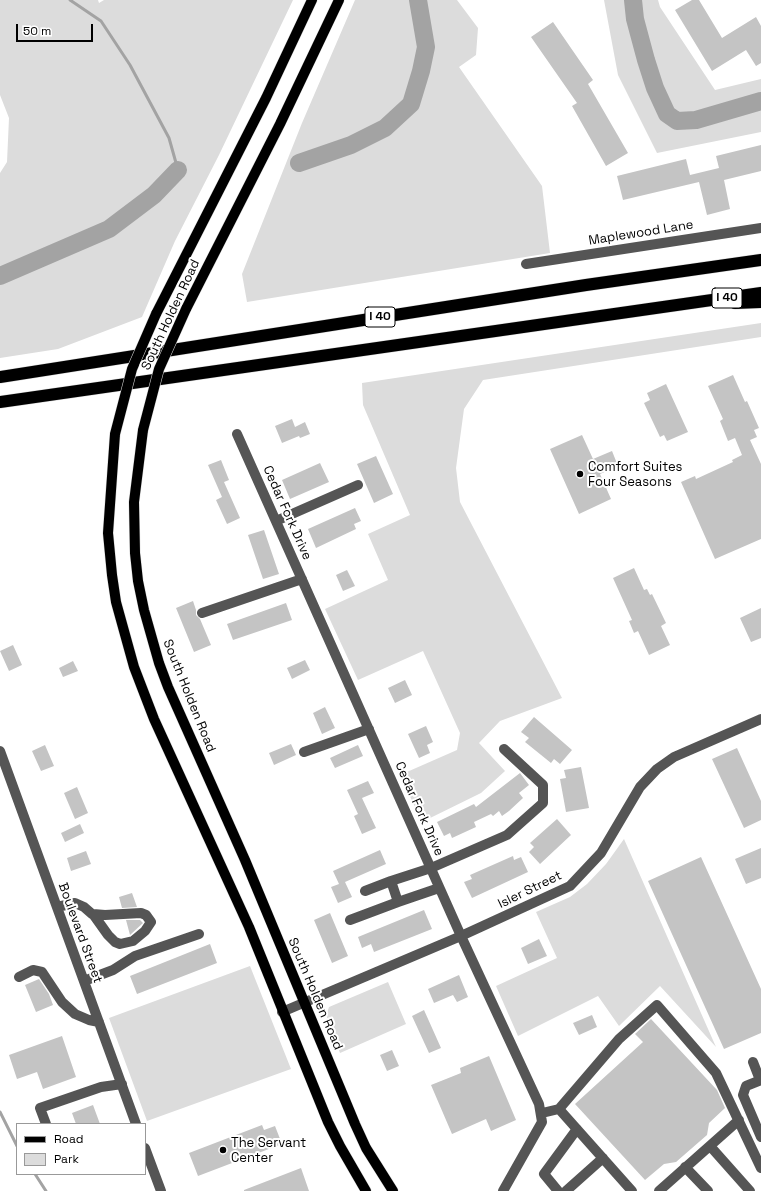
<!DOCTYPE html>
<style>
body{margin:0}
#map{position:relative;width:761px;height:1191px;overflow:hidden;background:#fff;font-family:"Space Grotesk",sans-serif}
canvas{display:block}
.legend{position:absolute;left:16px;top:1123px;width:130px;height:52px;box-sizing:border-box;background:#fff;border:1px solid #999;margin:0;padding:5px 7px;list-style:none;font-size:12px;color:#000}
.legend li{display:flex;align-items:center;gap:8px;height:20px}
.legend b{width:20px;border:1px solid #999}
.scale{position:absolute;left:16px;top:24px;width:77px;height:18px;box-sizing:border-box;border:2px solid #000;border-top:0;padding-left:5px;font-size:12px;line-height:14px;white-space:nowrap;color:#000;-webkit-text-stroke:3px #fff;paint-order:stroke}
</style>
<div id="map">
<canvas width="761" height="1191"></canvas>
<ul class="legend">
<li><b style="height:5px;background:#000"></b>Road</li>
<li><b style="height:11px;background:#dcdcdc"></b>Park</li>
</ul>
<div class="scale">50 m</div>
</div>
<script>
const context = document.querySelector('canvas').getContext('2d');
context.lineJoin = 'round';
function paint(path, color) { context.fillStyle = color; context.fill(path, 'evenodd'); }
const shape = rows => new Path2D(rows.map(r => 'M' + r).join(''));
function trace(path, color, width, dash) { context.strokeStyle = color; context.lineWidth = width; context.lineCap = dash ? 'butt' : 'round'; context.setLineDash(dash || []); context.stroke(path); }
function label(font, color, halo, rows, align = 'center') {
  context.font = font + ' "Space Grotesk",sans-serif'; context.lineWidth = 4; context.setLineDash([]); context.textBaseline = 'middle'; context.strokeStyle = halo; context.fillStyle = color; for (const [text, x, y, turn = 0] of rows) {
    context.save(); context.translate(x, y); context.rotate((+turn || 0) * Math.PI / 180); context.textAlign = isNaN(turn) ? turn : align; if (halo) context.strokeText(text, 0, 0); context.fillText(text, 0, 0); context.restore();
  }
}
const green = shape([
 [0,0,98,0,99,3,104,0,293,0,219,155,175,241,142,317,58,349,0,358,0,173,7,162,9,118,0,95],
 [355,0,457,0,478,28,476,55,459,67,542,186,550,253,247,302,242,274,302,123],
 [604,0,658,0,660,7,715,90,761,79,761,132,657,153,618,75],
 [761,323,761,337,483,380,464,409,456,468,460,502,562,698,500,721,479,743,505,771,481,793,422,822,400,775,457,750,460,733,423,651,358,680,325,609,388,580,368,534,410,515,363,405,362,383],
 [624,839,716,1047,660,986,619,1026,598,996,518,1036,496,986,557,958,536,912,570,897,587,884,606,864],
 [250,966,291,1069,147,1121,109,1018],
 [388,982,406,1024,340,1053,327,1019,327,1013,329,1007]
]);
const stream = shape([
 [70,0,101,21,130,65,169,138,178,170],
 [0,1112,17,1146],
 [35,1174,46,1191]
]);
const river = shape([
 [633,0,635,19,646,60,655,88,667,114,677,121,696,120,761,101],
 [299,163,351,145,385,128,411,104,421,71,426,47,418,0],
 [0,276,109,229,154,195,178,170]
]);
const building = shape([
 [692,0,699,0,722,38,756,17,761,26,761,63,756,66,746,50,712,71,675,10],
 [553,22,593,80,588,84,628,153,606,166,572,106,577,103,531,37],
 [761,145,761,171,724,180,730,209,707,215,699,182,623,200,617,176,686,159,690,175,719,168,716,156],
 [733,375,745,402,747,401,759,428,754,430,757,437,750,440,761,464,761,539,715,559,681,482,695,476,696,479,733,462,732,460,742,455,735,438,728,441,720,421,723,419,708,386],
 [666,384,688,432,667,441,664,435,660,437,644,403,650,400,647,393],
 [292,419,295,427,305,422,310,434,300,438,299,436,282,443,275,426],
 [582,435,593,459,612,451,618,466,600,474,611,499,579,514,550,449],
 [376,456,393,494,374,503,357,464],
 [221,460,229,480,224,482,240,518,227,524,216,500,222,497,208,465],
 [320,463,329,482,290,499,282,480],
 [355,508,361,521,354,524,356,529,316,548,308,529],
 [264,530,279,574,263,579,248,535],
 [634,568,644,590,647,589,650,595,652,594,666,623,661,626,670,645,649,655,638,631,634,633,629,621,632,620,613,578],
 [347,570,355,586,343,591,336,575],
 [193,601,196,610,196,615,200,619,211,645,194,652,176,608],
 [286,603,292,620,233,640,227,624],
 [761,608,761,638,751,642,740,618],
 [13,645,22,665,9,671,0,651],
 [305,660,310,670,292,679,287,668],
 [73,661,78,671,63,677,59,668],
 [405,680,412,695,395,703,388,688],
 [325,707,335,728,322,734,313,713],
 [534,717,572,750,560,764,554,759,551,763,525,742,529,738,521,732],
 [426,726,433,742,427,745,430,753,419,758,408,734],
 [291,744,296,755,274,765,269,753],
 [45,745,54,766,41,771,32,751],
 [358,745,363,756,335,768,330,758],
 [737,748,761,801,761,820,744,828,712,759],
 [581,767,589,808,566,812,560,779,566,778,564,770],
 [520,773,529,785,519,793,523,798,509,811,502,816,499,811,493,816,491,814,474,822,476,827,452,838,450,833,444,836,437,822,474,804,476,807],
 [368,781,374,793,362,798,376,828,362,834,354,816,358,814,347,790],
 [77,787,88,813,75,819,64,793],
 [557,819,571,835,540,864,529,852,534,847,530,843],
 [80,824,84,833,65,842,61,833],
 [761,848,761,878,746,884,735,859],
 [380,850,386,864,345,882,352,897,338,903,331,887,339,884,333,871],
 [86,851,91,864,71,871,67,858],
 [513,856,514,860,521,857,528,872,472,898,464,882,472,879,470,875],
 [701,857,761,989,761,1033,724,1049,648,881],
 [132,893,137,907,122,908,119,897],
 [424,910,432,929,374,952,371,944,362,948,358,937],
 [330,913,348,956,332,963,314,920],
 [126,920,140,920,143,923,130,935],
 [539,939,547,956,528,964,521,948],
 [210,944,217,963,137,994,130,976],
 [459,975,468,997,457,1002,453,995,434,1003,428,989],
 [39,979,49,994,53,1005,36,1012,25,985],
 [424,1010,441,1048,429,1053,412,1016],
 [592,1015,597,1027,579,1035,573,1023],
 [651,1019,717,1090,725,1108,709,1123,707,1135,676,1162,664,1164,645,1180,575,1104,643,1042,635,1034],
 [62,1036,76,1077,43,1089,37,1072,17,1079,9,1055],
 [392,1050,399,1066,387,1071,380,1055],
 [489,1056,516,1120,491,1131,486,1119,452,1134,431,1085,461,1073,460,1068],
 [93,1105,100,1124,76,1124,72,1113],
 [262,1125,264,1130,275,1126,282,1144,198,1176,189,1153],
 [301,1168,309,1191,244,1191,244,1190]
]);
const minor = shape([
 [526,264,761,228],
 [237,434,461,936,539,1104,542,1122,503,1191],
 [276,521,358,485],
 [202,613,302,579],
 [0,751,136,1124],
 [304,752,369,729],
 [439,888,398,902,391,881,431,868,507,835,543,803,543,785,504,749],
 [365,891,391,881],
 [57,907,75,903,84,907,92,914,93,914,105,915,141,913,146,915,151,922,145,931,133,941,120,944,115,942,108,935,93,914],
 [350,920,398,902],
 [19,977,33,970,42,972,62,1002,75,1014,89,1020,99,1022],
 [84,981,113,970,135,956,199,934],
 [282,1012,461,936,570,886,601,853,640,787,657,769,674,757,761,719],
 [753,1062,760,1080],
 [761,1080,746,1086,743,1095,761,1137],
 [559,1109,632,1191],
 [542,1113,559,1109,619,1039,657,1005,716,1073,761,1168],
 [46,1124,40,1108,101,1087,122,1084],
 [710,1146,750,1191],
 [145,1148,161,1191],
 [685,1167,708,1191],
 [558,1191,544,1174,577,1129],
 [566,1191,603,1158],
 [659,1191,739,1120]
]);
const major = shape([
 [186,309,280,124,339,0],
 [156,314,266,98,312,0],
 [143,430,134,502,135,553,138,581,144,610,159,663,168,687,245,860,355,1124,366,1148,393,1191],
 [115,434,108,533,112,575,116,602,134,667,154,719,249,927,328,1122,340,1146,366,1191]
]);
const highway = shape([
 [735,303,761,302],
 [0,377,586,285,761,260],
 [0,402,761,293]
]);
const majorBridge = shape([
 [143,430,159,369,186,309],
 [115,434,132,369,156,314]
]);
const markers = [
 [580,474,4,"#000"],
 [223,1150,4,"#000"]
];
const shields = [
 [727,298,30],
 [380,317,30]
];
const shieldNames = [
 ["I 40",727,298],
 ["I 40",380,317]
];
const streetNames = [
 ["Maplewood Lane",641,233,-9],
 ["South Holden Road",171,315,-65],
 ["Cedar Fork Drive",287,513,66],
 ["South Holden Road",189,696,68],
 ["Cedar Fork Drive",419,809,66],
 ["Isler Street",530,890,-26],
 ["Boulevard Street",80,933,70],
 ["South Holden Road",315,994,67]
];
const poiNames = [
 ["Comfort Suites",588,467],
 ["Four Seasons",588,482],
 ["The Servant",231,1143],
 ["Center",231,1158]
];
paint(green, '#dcdcdc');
trace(stream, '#a3a3a3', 3);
trace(river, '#a3a3a3', 18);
paint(building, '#c4c4c4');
trace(major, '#dbdbdb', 11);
trace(highway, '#dbdbdb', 13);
trace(minor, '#555', 10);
trace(major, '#000', 10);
trace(highway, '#000', 12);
trace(majorBridge, '#dbdbdb', 11, []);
trace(majorBridge, '#000', 10);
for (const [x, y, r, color] of markers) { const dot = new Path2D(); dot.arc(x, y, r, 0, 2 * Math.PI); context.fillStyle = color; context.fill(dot); trace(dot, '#fff', 1.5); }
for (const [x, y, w] of shields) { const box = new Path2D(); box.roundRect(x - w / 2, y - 10, w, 20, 3); context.fillStyle = '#fff'; context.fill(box); trace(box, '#000', 1); }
label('bold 12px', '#000', null, shieldNames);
label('13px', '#000', '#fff', streetNames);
label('13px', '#000', '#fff', poiNames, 'left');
</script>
